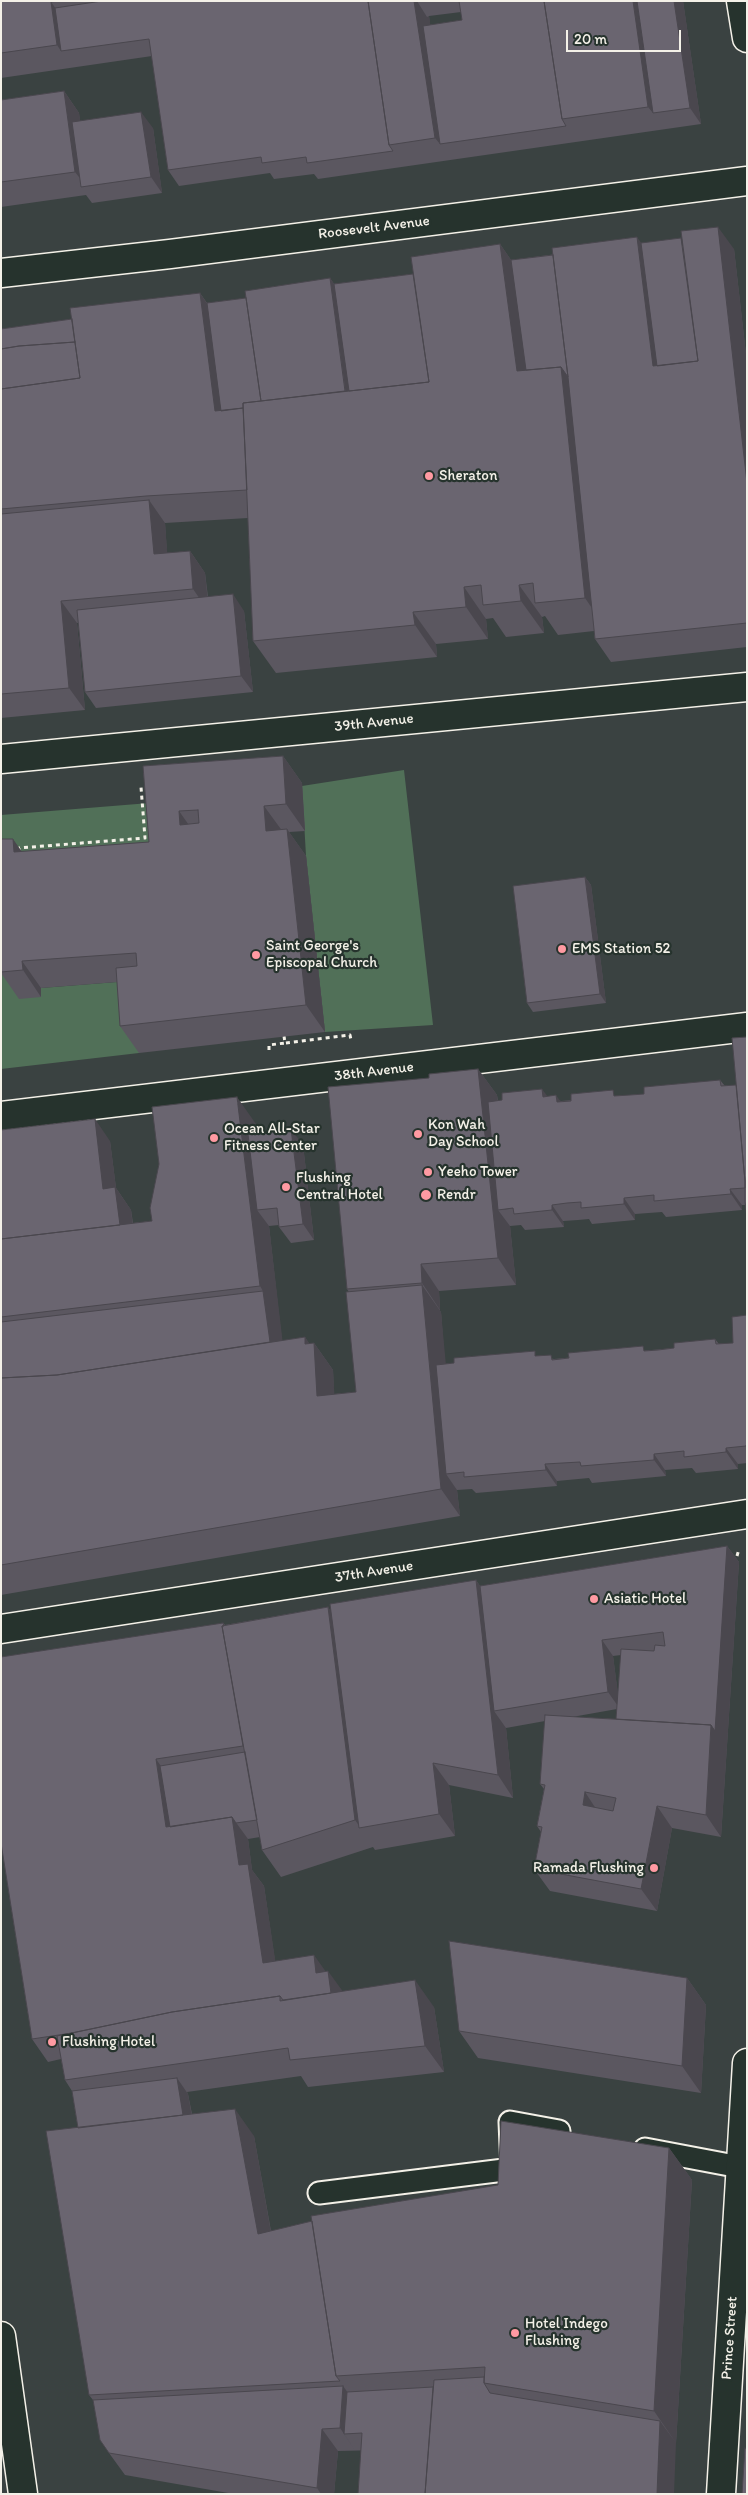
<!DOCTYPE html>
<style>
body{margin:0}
#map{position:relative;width:748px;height:2495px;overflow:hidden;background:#3a4241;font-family:Itim,sans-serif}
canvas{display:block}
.frame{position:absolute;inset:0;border:2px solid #f4f1e8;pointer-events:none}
.scale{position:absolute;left:566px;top:30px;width:115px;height:22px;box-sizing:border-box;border:2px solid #f4f1e8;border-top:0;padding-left:6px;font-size:15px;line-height:18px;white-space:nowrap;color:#f4f1e8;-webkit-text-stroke:4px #26332d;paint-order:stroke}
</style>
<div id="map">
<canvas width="748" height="2495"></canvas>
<div class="frame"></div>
<div class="scale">20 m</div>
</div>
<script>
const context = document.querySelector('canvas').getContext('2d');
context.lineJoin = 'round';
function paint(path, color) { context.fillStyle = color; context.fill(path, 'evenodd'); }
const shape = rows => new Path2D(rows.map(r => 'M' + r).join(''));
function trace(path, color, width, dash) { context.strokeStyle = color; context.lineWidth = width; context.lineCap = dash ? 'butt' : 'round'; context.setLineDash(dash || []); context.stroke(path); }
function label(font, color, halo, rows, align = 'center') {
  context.font = font + ' Itim,sans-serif'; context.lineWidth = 4.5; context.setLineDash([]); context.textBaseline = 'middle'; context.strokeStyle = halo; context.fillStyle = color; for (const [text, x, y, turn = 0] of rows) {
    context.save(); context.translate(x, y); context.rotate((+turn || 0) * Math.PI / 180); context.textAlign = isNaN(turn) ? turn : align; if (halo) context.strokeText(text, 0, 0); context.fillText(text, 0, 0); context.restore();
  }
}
const green = shape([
 [404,770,433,1025,325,1032,306,856,302,786],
 [162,802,168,869,1,918,1,815],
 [1,950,41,997,41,988,155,979,139,1053,1,1069]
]);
const path = shape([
 [19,851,19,848,145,838,141,787],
 [284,1036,285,1043,350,1035,351,1040],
 [269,1050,269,1045,285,1043],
 [737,1556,739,1549]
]);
const service = shape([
 [645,2149,740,2167],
 [319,2193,512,2169,510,2122,559,2131]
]);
const minor = shape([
 [741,1,747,38],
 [1,759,747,687],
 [1,1116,747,1027],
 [1,1629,747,1514],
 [721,2494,747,2063]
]);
const secondary = shape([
 [1,273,170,254,747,181],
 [1,2336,23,2494]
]);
const wall = shape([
 [1,1,683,1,701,124,318,179,314,174,274,179,270,173,179,186,168,170,152,56,1,78],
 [461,12,462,20,430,25,429,16],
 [64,91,79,113,80,121,153,128,162,193,92,203,86,195,1,207,1,100],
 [641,243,734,249,747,363,747,647,611,662,595,639,594,631,558,635,545,616,542,617,544,633,506,637,493,618,486,619,488,639,436,644,437,657,276,673,253,641,248,518,165,523,167,553,190,551,205,573,208,597,244,611,253,692,96,708,85,692,78,623,77,623,85,710,1,718,1,329,72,319,200,293,207,303,246,298,330,278,334,284,413,274,500,244,511,260],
 [283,756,302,783,305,831,289,832,306,856,325,1032,139,1053,120,1026,117,982,41,988,41,997,19,999,1,973,1,839,22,852,149,842,143,766],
 [585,877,591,885,606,1003,533,1012,527,1003],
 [747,1037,745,1205,742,1205,742,1210,666,1217,662,1212,635,1214,635,1220,592,1224,589,1219,578,1220,563,1221,564,1227,525,1230,521,1225,510,1226,516,1285,439,1291,440,1310,439,1310,441,1312,445,1364,538,1356,554,1359,674,1348,715,1339,719,1344,733,1343,747,1315,747,1463,738,1464,738,1469,696,1473,692,1468,665,1470,666,1476,592,1483,589,1478,557,1481,557,1486,476,1493,472,1489,457,1490,460,1516,1,1595,1,1130,110,1141,116,1188,131,1210,133,1223,152,1221,256,1124,257,1133,303,1145,314,1240,291,1243,279,1227,279,1225,269,1226,282,1341,305,1337,309,1344,314,1343,333,1370,334,1394,356,1392,349,1292,347,1289,429,1078,478,1069,497,1095,498,1101,547,1096,561,1101,644,1094,720,1080,725,1086,736,1085],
 [727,1546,739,1562,721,1837,672,1828,657,1911,550,1891,534,1869,541,1832,537,1826,544,1789,540,1784,545,1721,506,1728,513,1798,449,1785,455,1836,375,1850,373,1847,281,1877,262,1850,260,1837,248,1839,252,1870,264,1886,275,1961,325,1971,342,1991,434,2007,444,2072,308,2087,301,2076,187,2092,188,2094,192,2114,254,2136,271,2231,498,2185,669,2148,692,2180,676,2443,338,2451,334,2494,234,2494,125,2475,109,2453,93,2400,89,2395,78,2128,72,2091,65,2080,61,2059,48,2062,32,2039,1,1843,223,1623,225,1625,328,1607,331,1612,476,1580,480,1586],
 [621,1655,618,1695,613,1656],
 [617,1709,616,1719,572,1717],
 [687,1978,706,2005,701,2093,478,2058,459,2031]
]);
const shadedWall = shape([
 [414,1,417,1,427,17,429,16,448,142,440,144,435,138],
 [633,1,642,1,653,113,648,107],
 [674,1,683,1,701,124,690,108],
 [51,2,67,24,61,51,57,45],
 [64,91,79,113,90,186,86,186,75,172],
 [141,112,153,128,162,193,151,177],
 [718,227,734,249,747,363,747,483],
 [637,237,653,259,667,371,653,366],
 [500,244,522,276,528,387,517,371],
 [330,278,346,301,360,407,347,402],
 [200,293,218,320,231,421,215,411],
 [561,367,572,383,607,630,585,598],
 [149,500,165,523,169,576,154,554],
 [190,551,205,573,209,612,193,589],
 [519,585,542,617,544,633,521,601],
 [464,587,486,619,488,639,466,607],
 [233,594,244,611,253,692,241,676],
 [61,601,77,623,85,710,69,688],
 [413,612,436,644,437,657,415,625],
 [283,756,302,783,305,831,286,804],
 [264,806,283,832,266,831],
 [179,811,198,838,180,825],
 [287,829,306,856,325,1032,306,1005],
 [13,839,32,866,14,852],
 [585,877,591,885,606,1003,600,994],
 [22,961,41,988,41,997,23,970],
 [478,1069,497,1095,509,1209,498,1210,510,1226,516,1285,498,1258],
 [542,1089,554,1105,543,1097],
 [556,1095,568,1112,557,1102],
 [237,1097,256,1124,267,1209,257,1210,269,1226,286,1370,270,1347,263,1291,260,1286],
 [95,1119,110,1141,116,1188,131,1210,136,1252,121,1230,103,1189],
 [291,1129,303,1145,314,1240,303,1224],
 [730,1189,742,1205,742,1210,731,1194],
 [624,1198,635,1214,635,1220,624,1204],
 [552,1205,563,1221,564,1227,552,1210],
 [421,1264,439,1291,440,1310,422,1283],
 [422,1285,441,1312,456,1473,446,1474,457,1490,460,1516,441,1489],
 [305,1337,314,1350,314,1343,333,1370,336,1423,317,1396,305,1344],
 [726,1448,738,1464,738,1469,726,1452],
 [654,1454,665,1470,666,1476,654,1460],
 [545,1464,557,1481,557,1486,546,1470],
 [727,1546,739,1562,721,1837,706,1815,711,1725],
 [476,1580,491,1602,494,1711,506,1728,513,1798,498,1775],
 [328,1607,347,1634,360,1827,355,1820],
 [602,1640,613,1656,620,1709,608,1692],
 [156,1759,172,1782,179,1832,166,1827],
 [433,1763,449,1785,455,1836,439,1814],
 [585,1792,600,1815,583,1805],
 [657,1806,672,1828,657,1911,641,1889],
 [232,1817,248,1839,252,1870,264,1886,279,1985,263,1963,239,1865],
 [314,1955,329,1976,328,1971,344,1993,347,2015,316,1973],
 [687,1978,706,2005,701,2093,682,2066],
 [415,1980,434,2007,444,2072,425,2046],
 [177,2078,188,2094,196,2140,184,2124],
 [235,2109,254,2136,276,2261,258,2234],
 [669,2148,692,2180,676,2443,654,2411],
 [343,2386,359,2408,344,2434,355,2450,340,2428],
 [660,2421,676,2443,674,2494,657,2494],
 [322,2429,338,2451,334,2494,321,2494,317,2488]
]);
const building = shape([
 [1,1,57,1,51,2,57,45,1,53,1,1],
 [102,1,368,1,389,145,393,151,307,163,306,157,262,163,261,157,168,170,149,39,61,51,55,8,102,1],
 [368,1,414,1,435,138,389,145,368,1],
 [459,1,544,1,562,119,566,126,440,144,423,26,462,20,459,1],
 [544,1,633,1,648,107,562,119,544,1],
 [637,1,674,1,690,108,653,113,637,1],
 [64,91,75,172,1,182,1,100,64,91],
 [141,112,151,177,81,187,72,122,141,112],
 [718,227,747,483,747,623,595,639,568,377,552,248,637,237,653,366,698,361,681,231,718,227],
 [681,238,698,361,657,366,641,243,681,238],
 [500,244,517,371,561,367,585,598,535,603,533,583,519,585,521,601,483,605,481,585,464,587,466,607,413,612,415,625,253,641,243,403,429,382,411,257,500,244],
 [553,255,568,377,561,367,526,370,511,260,553,255],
 [413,274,429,382,349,391,334,284,413,274],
 [330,278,345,391,261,401,245,291,330,278],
 [200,293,215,411,243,408,247,490,146,496,1,509,1,389,80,378,70,308,200,293],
 [246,298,261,401,243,403,243,408,221,411,207,303,246,298],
 [72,319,75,342,19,346,1,349,1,329,72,319],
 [75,342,80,378,1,389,1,349,19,346,75,342],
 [149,500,154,554,190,551,193,589,61,601,69,688,1,694,1,514,149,500],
 [233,594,241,676,85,692,77,610,233,594],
 [283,756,286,804,264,806,266,831,287,829,306,1005,120,1026,116,968,137,966,136,953,22,961,23,970,1,972,1,839,13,839,14,852,149,842,143,766,283,756],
 [198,810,199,823,180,825,179,811,198,810],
 [585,877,600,994,527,1003,513,886,585,877],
 [747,1037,747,1218,745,1202,745,1181,732,1038,747,1037],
 [478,1069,498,1258,421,1264,422,1283,347,1289,328,1087,429,1078,429,1074,478,1069],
 [720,1080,721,1086,736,1085,745,1181,745,1188,730,1189,731,1194,654,1201,654,1195,624,1198,624,1204,581,1208,581,1202,567,1203,552,1205,552,1210,514,1214,513,1208,498,1210,488,1102,502,1100,502,1093,542,1089,543,1097,556,1095,557,1102,571,1101,571,1094,613,1090,614,1096,630,1095,644,1094,644,1087,720,1080],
 [237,1097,260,1286,1,1317,1,1239,152,1221,150,1208,159,1164,152,1107,237,1097],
 [95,1119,103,1189,115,1187,120,1225,1,1239,1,1130,95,1119],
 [291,1129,303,1224,279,1227,277,1208,257,1210,248,1134,291,1129],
 [422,1285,441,1489,1,1565,1,1378,57,1375,305,1337,305,1344,314,1343,317,1396,356,1392,346,1292,422,1285],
 [263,1291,270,1342,57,1375,1,1378,1,1322,263,1291],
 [747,1315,747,1443,746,1446,726,1448,726,1452,684,1457,684,1451,654,1454,654,1460,581,1466,580,1462,545,1464,546,1470,464,1477,464,1472,446,1474,436,1365,454,1363,454,1358,535,1351,535,1356,551,1355,552,1360,569,1358,568,1353,643,1346,644,1351,658,1350,674,1348,674,1343,715,1339,716,1344,733,1343,732,1317,747,1315],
 [727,1546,715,1731,711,1725,616,1719,621,1649,654,1651,655,1645,665,1646,663,1632,602,1640,608,1692,494,1711,480,1586,727,1546],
 [476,1580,498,1775,433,1763,439,1814,359,1828,330,1604,476,1580],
 [328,1607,355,1820,262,1850,222,1626,328,1607],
 [223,1623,224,1626,222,1626,243,1746,156,1759,166,1827,232,1817,239,1865,248,1864,263,1963,314,1955,316,1973,328,1971,331,1993,283,2000,280,1996,172,2012,72,2033,32,2039,1,1843,1,1657,223,1623],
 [545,1715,711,1725,706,1815,657,1806,641,1889,534,1869,542,1827,537,1826,545,1785,540,1784,545,1715],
 [585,1792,616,1798,613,1811,583,1805,585,1792],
 [245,1752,257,1820,236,1823,232,1817,170,1827,160,1766,245,1752],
 [449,1941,687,1978,682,2066,459,2031,449,1941],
 [415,1980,425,2046,290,2060,288,2048,65,2080,57,2036,172,2012,280,1996,280,2001,415,1980],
 [177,2078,183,2115,78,2128,72,2091,177,2078],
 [235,2109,258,2234,312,2221,336,2376,340,2381,89,2395,46,2131,235,2109],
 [501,2121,669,2148,654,2411,484,2383,485,2367,336,2376,311,2216,498,2185,501,2121],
 [484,2377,484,2383,490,2393,660,2421,657,2494,425,2494,434,2380,484,2377],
 [343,2386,340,2428,322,2429,317,2488,109,2453,100,2440,93,2400,343,2386],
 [433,2387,425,2494,358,2494,362,2433,344,2434,347,2392,433,2387],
 [745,2448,747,2449,747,2494,742,2494,745,2448]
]);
const markers = [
 [429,476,5,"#ff9aa2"],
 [562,949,5,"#ff9aa2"],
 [256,955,5,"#ff9aa2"],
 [418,1134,5,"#ff9aa2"],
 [214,1138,5,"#ff9aa2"],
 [428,1172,5,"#ff9aa2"],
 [286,1187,5,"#ff9aa2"],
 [426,1195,6,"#ff9aa2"],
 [594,1599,5,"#ff9aa2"],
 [654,1868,5,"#ff9aa2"],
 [52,2042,5,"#ff9aa2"],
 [515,2333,5,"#ff9aa2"]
];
const streetNames = [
 ["Roosevelt Avenue",374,228,-7],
 ["39th Avenue",374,723,-6],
 ["38th Avenue",374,1072,-7],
 ["37th Avenue",374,1572,-9],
 ["Prince Street",730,2338,-86]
];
const poiNames = [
 ["Sheraton",439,476],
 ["Saint George's",266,946],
 ["Episcopal Church",266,963],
 ["EMS Station 52",572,949],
 ["Kon Wah",428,1125],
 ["Day School",428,1142],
 ["Ocean All-Star",224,1129],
 ["Fitness Center",224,1146],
 ["Yeeho Tower",438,1172],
 ["Flushing",296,1178],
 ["Central Hotel",296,1195],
 ["Rendr",437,1195],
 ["Asiatic Hotel",604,1599],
 ["Ramada Flushing",644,1868,"right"],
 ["Flushing Hotel",62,2042],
 ["Hotel Indego",525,2324],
 ["Flushing",525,2341]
];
paint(green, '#517058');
trace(service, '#f4f1e8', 25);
trace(minor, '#f4f1e8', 31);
trace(secondary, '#f4f1e8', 31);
trace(path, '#f4f1e8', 3, [4, 4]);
trace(service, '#26332d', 21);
trace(minor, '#26332d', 28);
trace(secondary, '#26332d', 28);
paint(wall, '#5b5760');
paint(shadedWall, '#4a474e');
paint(building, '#6a6570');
trace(building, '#4a474e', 1);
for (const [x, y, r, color] of markers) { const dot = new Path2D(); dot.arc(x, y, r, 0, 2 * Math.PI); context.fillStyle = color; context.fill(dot); trace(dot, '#26332d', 2); }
label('15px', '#f4f1e8', '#26332d', streetNames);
label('15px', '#f4f1e8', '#26332d', poiNames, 'left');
</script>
